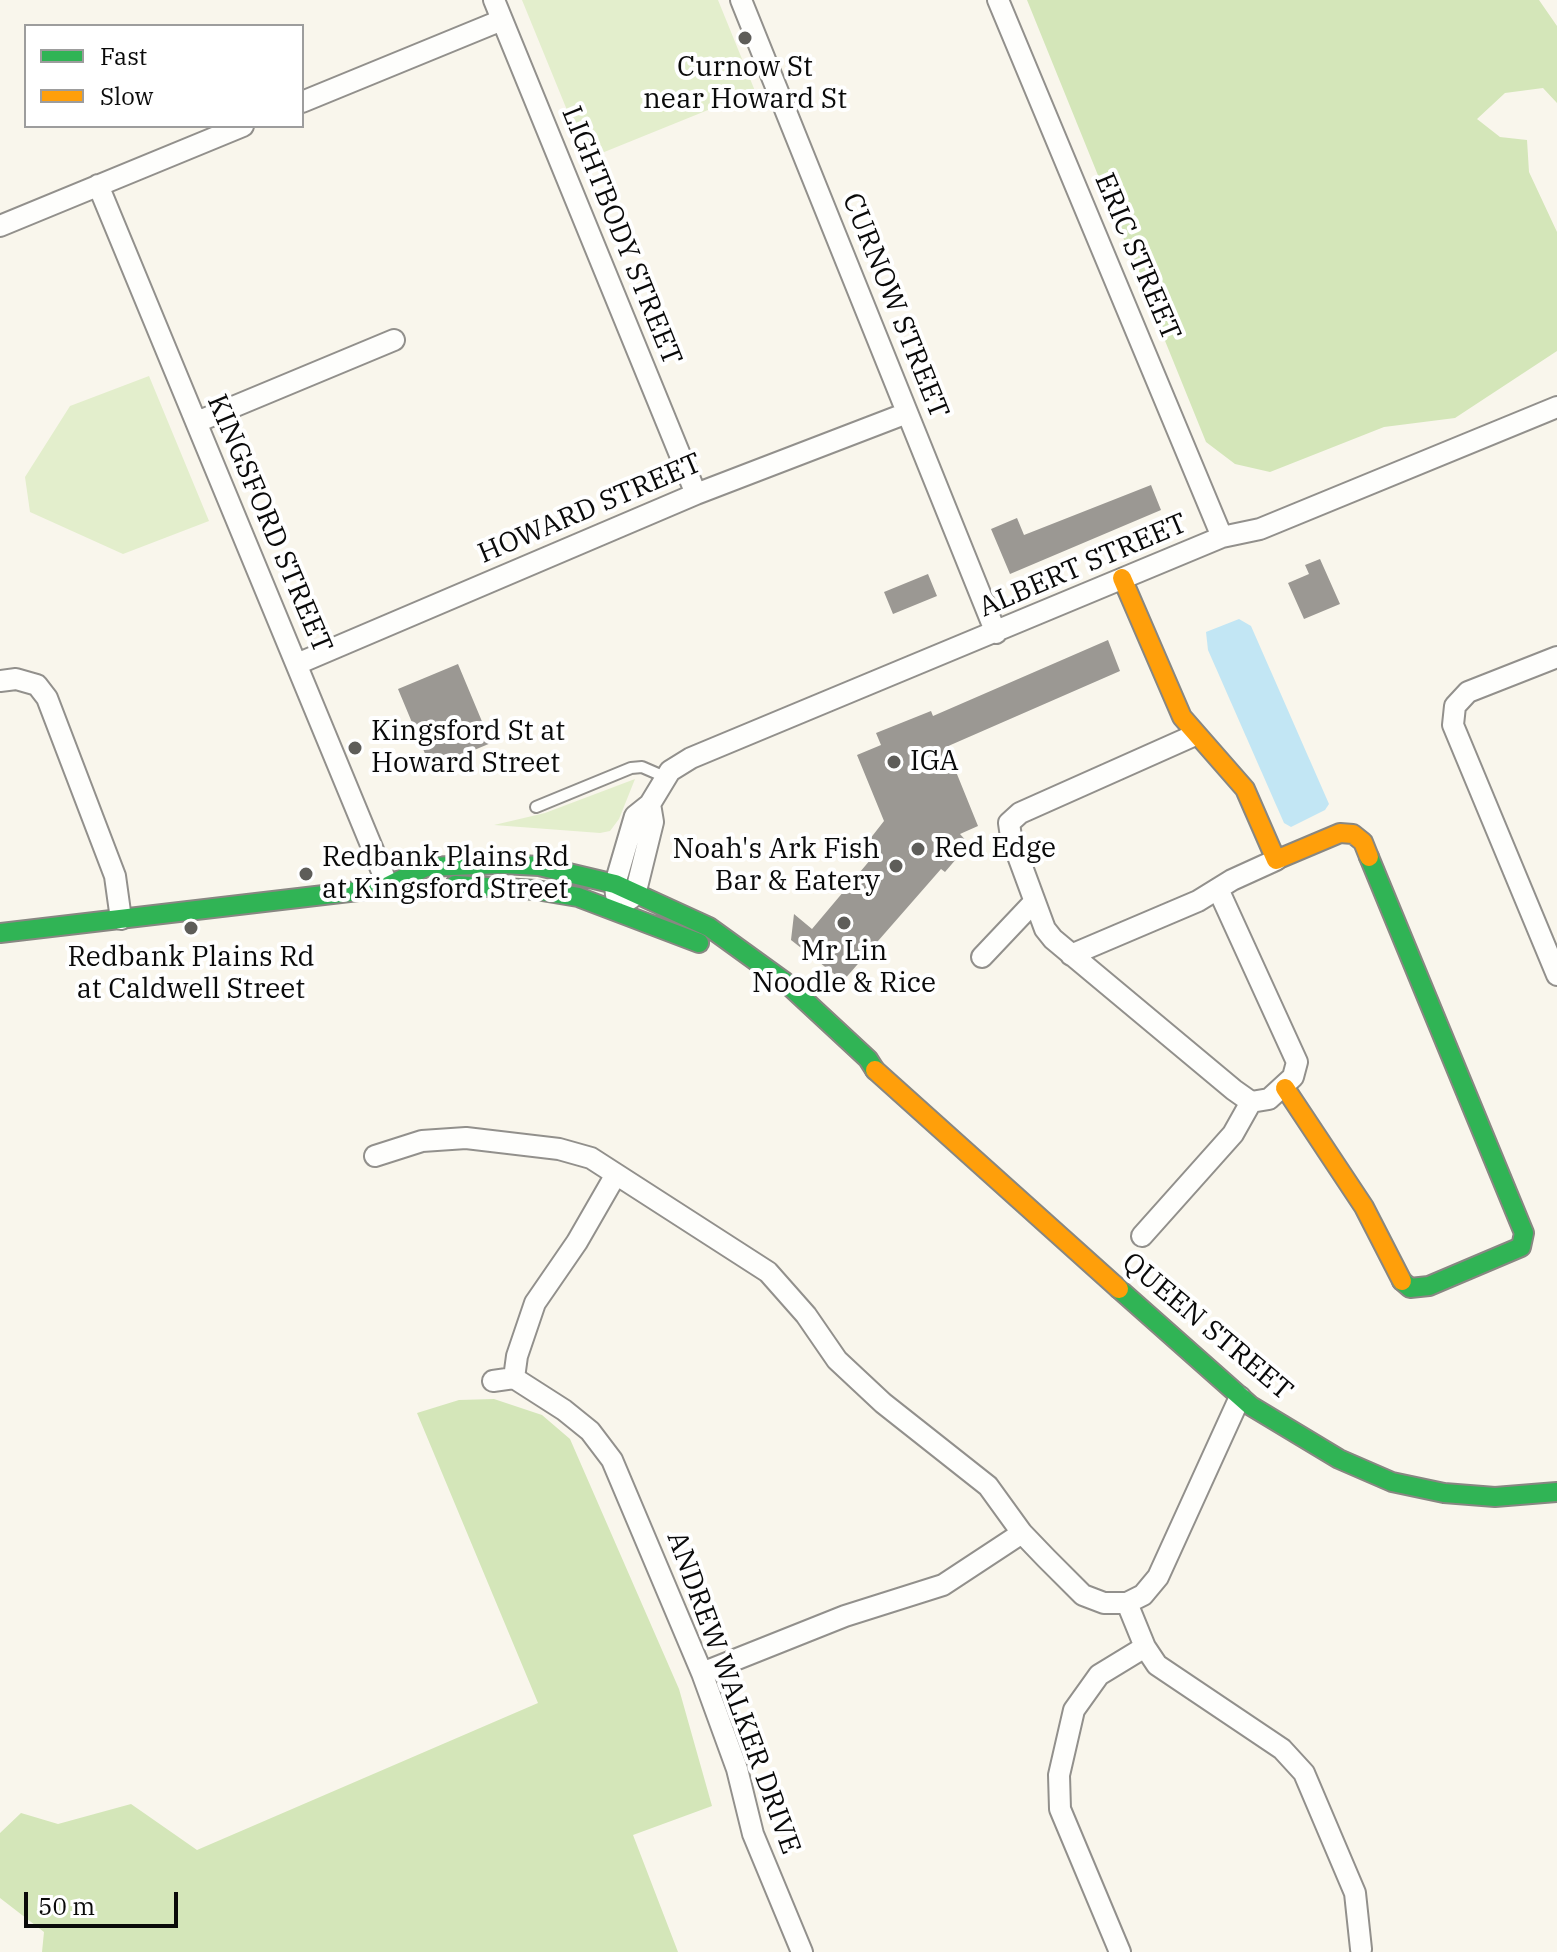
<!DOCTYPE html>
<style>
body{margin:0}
#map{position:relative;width:1557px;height:1952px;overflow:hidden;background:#f9f6ec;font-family:"IBM Plex Serif",serif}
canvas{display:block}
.legend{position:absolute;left:24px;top:24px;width:280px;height:104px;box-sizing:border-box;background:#fff;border:2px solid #9d9d9d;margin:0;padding:10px 14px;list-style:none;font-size:24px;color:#0a0a0a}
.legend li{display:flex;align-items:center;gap:16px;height:40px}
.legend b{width:40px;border:2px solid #9d9d9d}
.scale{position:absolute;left:24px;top:1892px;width:154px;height:36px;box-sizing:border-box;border:4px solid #0a0a0a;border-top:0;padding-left:10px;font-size:24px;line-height:28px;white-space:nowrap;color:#0a0a0a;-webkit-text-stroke:6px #fff;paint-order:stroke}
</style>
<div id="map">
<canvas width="1557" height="1952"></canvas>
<ul class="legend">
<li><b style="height:10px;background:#30b455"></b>Fast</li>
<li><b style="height:10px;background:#ff9f0a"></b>Slow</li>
</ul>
<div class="scale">50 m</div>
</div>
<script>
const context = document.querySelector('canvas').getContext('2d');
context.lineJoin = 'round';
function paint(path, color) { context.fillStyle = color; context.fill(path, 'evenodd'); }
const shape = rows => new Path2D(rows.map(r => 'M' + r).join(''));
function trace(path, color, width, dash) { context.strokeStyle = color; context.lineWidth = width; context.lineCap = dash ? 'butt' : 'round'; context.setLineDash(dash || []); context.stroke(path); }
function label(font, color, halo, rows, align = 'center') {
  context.font = font + ' "IBM Plex Serif",serif'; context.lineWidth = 8; context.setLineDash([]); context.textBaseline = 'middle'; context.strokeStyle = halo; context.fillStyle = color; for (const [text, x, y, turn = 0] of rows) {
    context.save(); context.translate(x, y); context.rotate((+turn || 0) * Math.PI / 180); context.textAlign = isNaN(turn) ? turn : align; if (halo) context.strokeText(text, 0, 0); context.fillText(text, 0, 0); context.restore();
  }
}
const green = shape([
 [522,0,718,0,755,91,587,159],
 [149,376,209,521,123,554,30,512,25,477,70,406],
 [635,779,619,819,610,831,600,833,494,825,545,813]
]);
const forest = shape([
 [1027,0,1539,0,1557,26,1557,103,1543,88,1505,93,1477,119,1500,137,1527,140,1529,172,1557,232,1557,351,1455,418,1384,427,1270,472,1235,464,1206,442],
 [494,1399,542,1415,570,1439,679,1689,712,1806,633,1835,678,1952,42,1952,44,1932,0,1898,0,1833,21,1813,58,1824,131,1804,197,1850,538,1703,417,1413,459,1400]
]);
const water = shape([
 [1239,619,1251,626,1329,804,1325,810,1291,827,1284,823,1208,650,1206,632]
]);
const building = shape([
 [1151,485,1161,510,1010,574,991,529,1017,518,1024,535],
 [1320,559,1340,604,1304,619,1288,583,1309,574,1305,565],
 [928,574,937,596,893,614,884,592],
 [1108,640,1120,671,946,747,978,826,960,834,969,844,945,872,941,869,843,981,791,940,794,914,812,929,876,853,866,844,884,821,857,755,881,745,876,733,931,711,933,716],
 [458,664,491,743,431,768,398,689]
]);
const lane = shape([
 [536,807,631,768,642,767,665,777]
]);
const street = shape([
 [494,0,696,494],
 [741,0,996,633],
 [998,0,1222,537],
 [302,102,502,20],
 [98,185,388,886],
 [0,226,243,126],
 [197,422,394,340],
 [1557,657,1468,692,1455,706,1453,725,1557,975],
 [297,664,696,494,907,413],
 [0,681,16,679,37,685,47,698,115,876,121,919],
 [1195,735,1020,813,1009,823,1011,837,1045,929,1053,939,1234,1090,1251,1102,1269,1099,1293,1077,1297,1062,1218,889],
 [616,895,615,884,635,816,650,804,670,771,691,758,1222,537,1260,529,1557,407],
 [630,899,635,895,653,822,650,804],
 [1071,955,1198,901,1232,880,1276,860],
 [982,957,1034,902],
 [375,1156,422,1141,466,1138,559,1149,591,1158,768,1272,806,1315,837,1360,883,1403,988,1486,1022,1533,1046,1558,1083,1595,1104,1603,1127,1603,1143,1595,1158,1577,1240,1397],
 [1142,1236,1233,1134,1251,1102],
 [514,1378,517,1356,535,1303,577,1242,615,1176],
 [493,1381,514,1378,564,1410,590,1431,612,1460,702,1673,737,1769,753,1834,802,1952],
 [1127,1603,1145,1647,1157,1665,1282,1749,1304,1773,1355,1893,1361,1949],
 [702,1673,845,1616,943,1585,1022,1533],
 [1120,1952,1060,1809,1059,1775,1074,1710,1099,1675,1145,1647]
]);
const fast = shape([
 [1369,857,1524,1233,1521,1247,1429,1286,1410,1288,1402,1281],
 [455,885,536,890,578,897,699,943],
 [388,886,426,867,502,864,539,866,615,884,709,927,785,982,868,1059,875,1070],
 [0,933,409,885],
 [1119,1289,1251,1406,1339,1459,1392,1482,1444,1493,1495,1497,1557,1492]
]);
const slow = shape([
 [1122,578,1182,717,1245,789,1276,860,1340,833,1353,834,1363,842,1369,857],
 [875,1070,1119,1289],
 [1285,1088,1364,1207,1402,1281]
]);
const markers = [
 [745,38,8,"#5e5d59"],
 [355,748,8,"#5e5d59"],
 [894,762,8,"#5e5d59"],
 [918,849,8,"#5e5d59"],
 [896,866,8,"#5e5d59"],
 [306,874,8,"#5e5d59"],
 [844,923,8,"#5e5d59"],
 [191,928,8,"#5e5d59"]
];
const poiNames = [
 ["Curnow St",745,68,"center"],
 ["near Howard St",745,100,"center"],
 ["Kingsford St at",371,732],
 ["Howard Street",371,764],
 ["IGA",910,762],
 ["Red Edge",934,849],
 ["Noah's Ark Fish",880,850,"right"],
 ["Bar & Eatery",880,882,"right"],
 ["Redbank Plains Rd",322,858],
 ["at Kingsford Street",322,890],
 ["Mr Lin",844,952,"center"],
 ["Noodle & Rice",844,984,"center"],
 ["Redbank Plains Rd",191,958,"center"],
 ["at Caldwell Street",191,990,"center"]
];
const streetNames = [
 ["LIGHTBODY STREET",621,236,68],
 ["ERIC STREET",1137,257,67],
 ["CURNOW STREET",895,306,68],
 ["HOWARD STREET",590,509,-23],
 ["KINGSFORD STREET",269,524,67],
 ["ALBERT STREET",1083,566,-23],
 ["QUEEN STREET",1207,1327,40],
 ["ANDREW WALKER DRIVE",733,1693,70]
];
paint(green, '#e3eecc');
paint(forest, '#d4e6b9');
paint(water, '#c2e6f4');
paint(building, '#9b9893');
trace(lane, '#92908c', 14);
trace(street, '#92908c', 24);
trace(fast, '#888782', 22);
trace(slow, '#888782', 22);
trace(lane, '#fefefc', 10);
trace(street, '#fefefc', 20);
trace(fast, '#30b455', 18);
trace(slow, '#ff9f0a', 18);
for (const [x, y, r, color] of markers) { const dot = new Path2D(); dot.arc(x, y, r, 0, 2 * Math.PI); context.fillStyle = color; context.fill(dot); trace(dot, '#fff', 3); }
label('28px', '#0a0a0a', '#fff', poiNames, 'left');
label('28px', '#0a0a0a', '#fff', streetNames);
</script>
